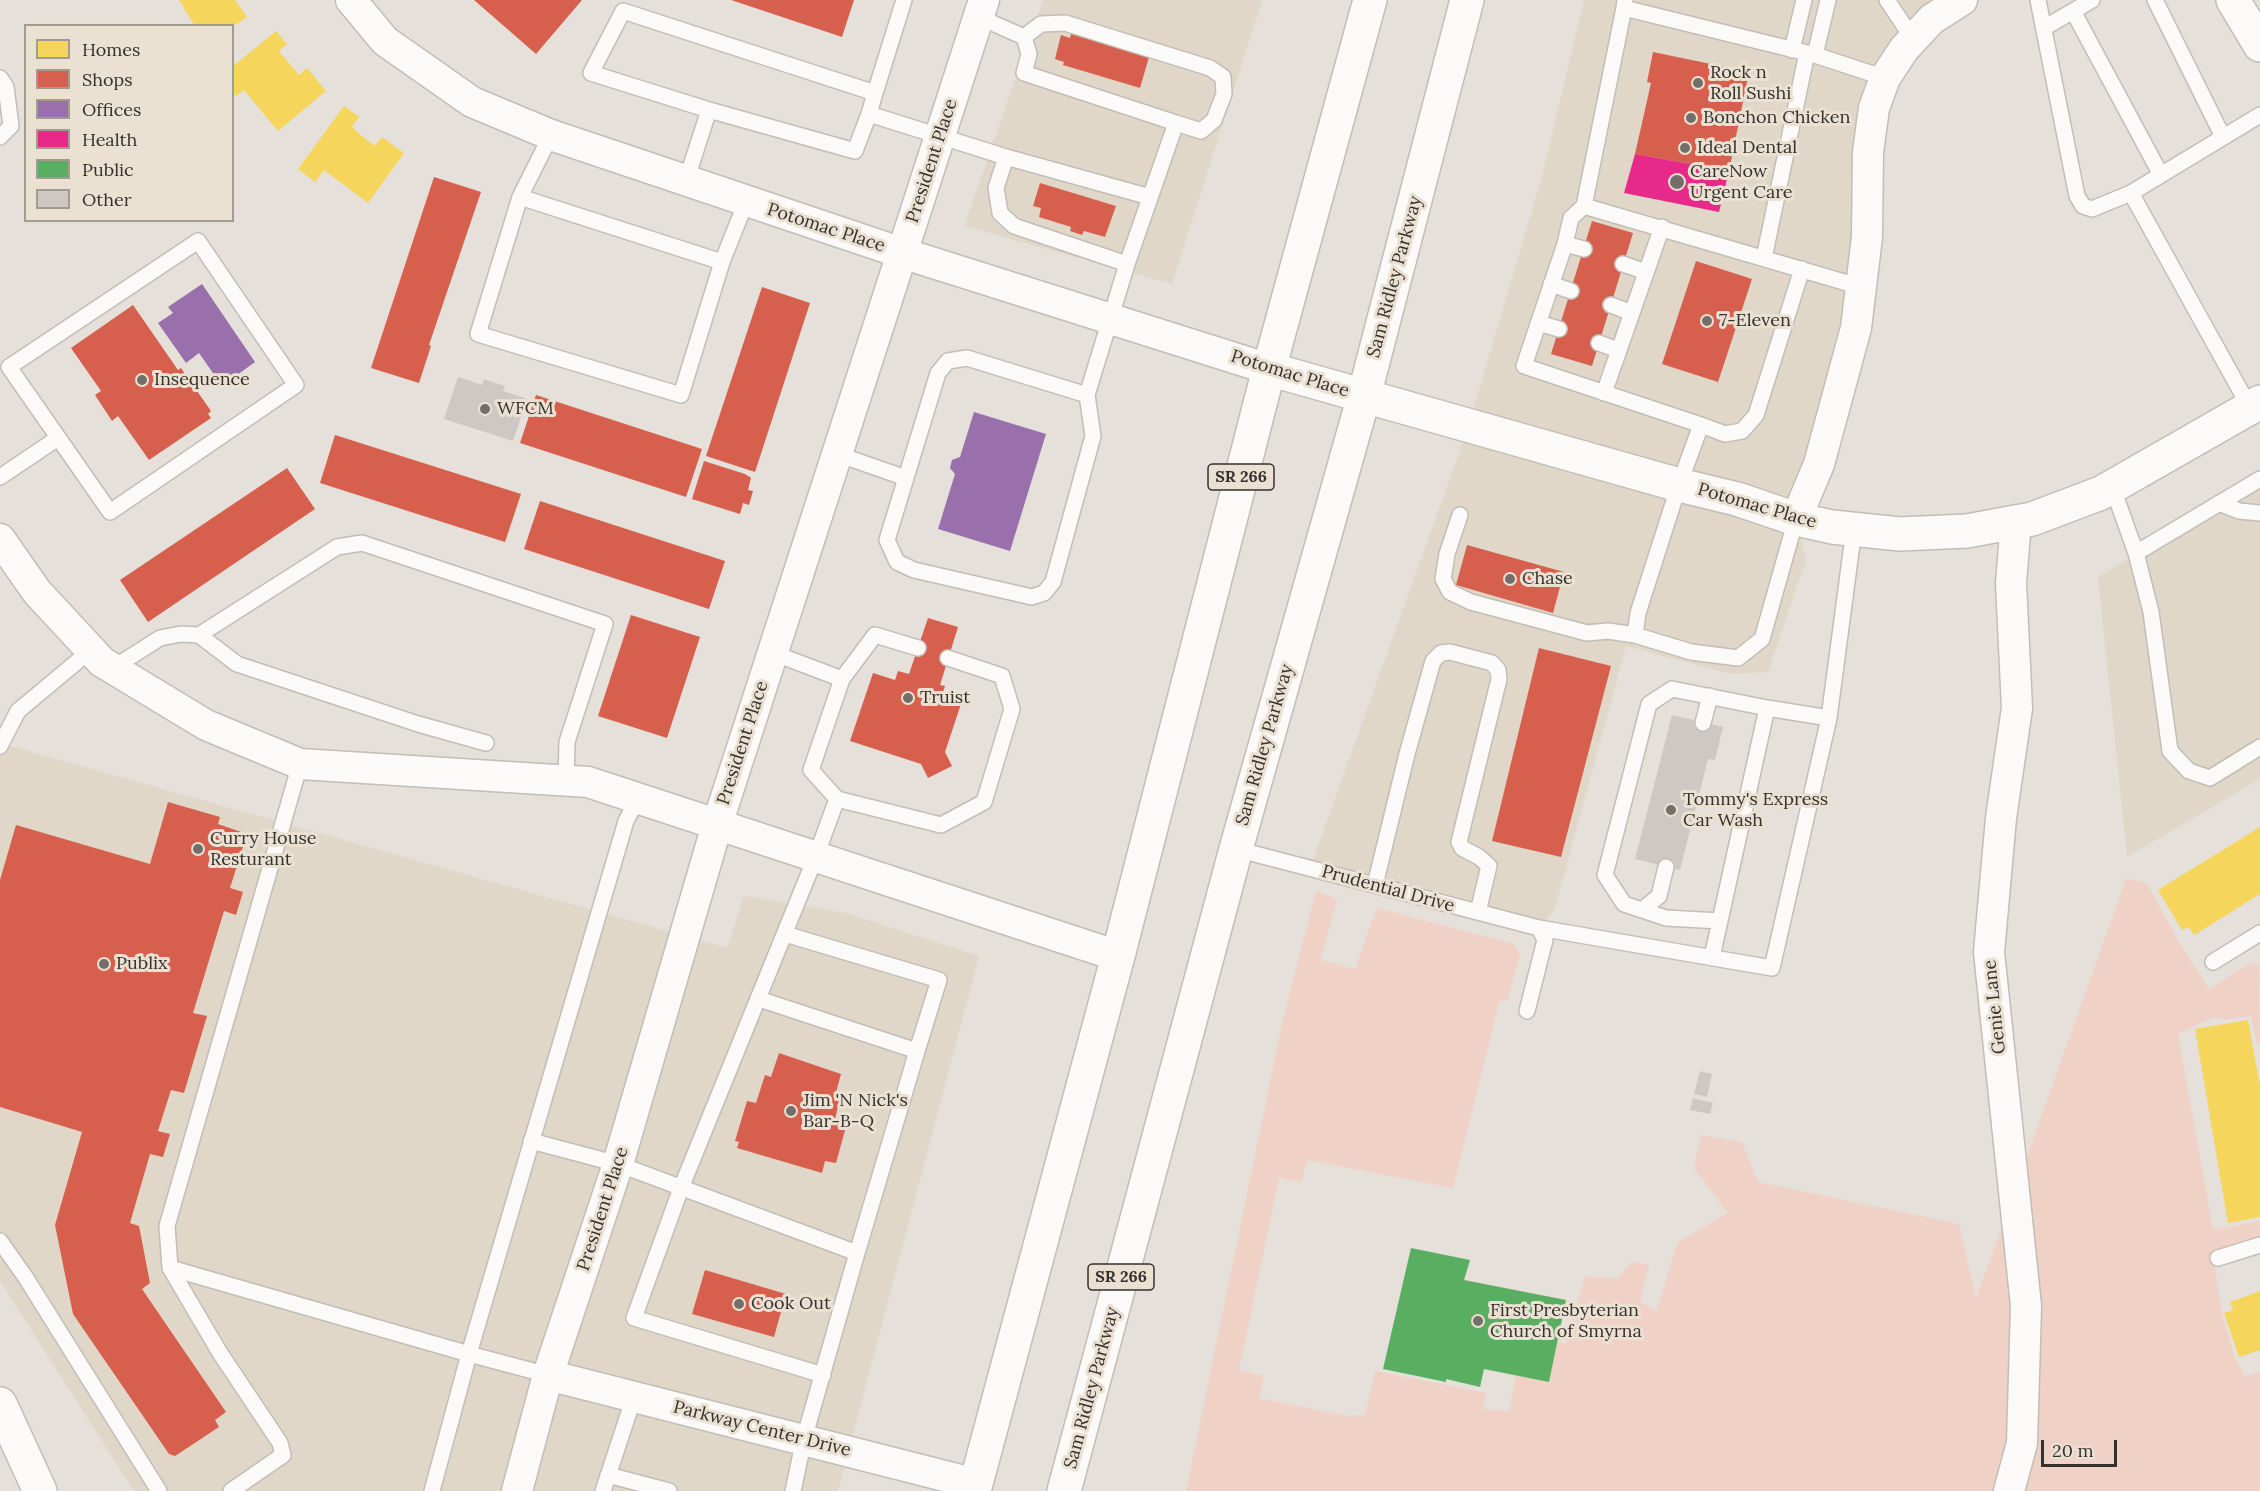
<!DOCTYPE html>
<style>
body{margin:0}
#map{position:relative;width:2260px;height:1491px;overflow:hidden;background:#e5e0d9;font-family:Lora,serif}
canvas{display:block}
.legend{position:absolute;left:24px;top:24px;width:210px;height:198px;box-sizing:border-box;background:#ebe1d3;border:2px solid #a29b90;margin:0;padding:8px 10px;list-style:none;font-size:18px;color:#35312c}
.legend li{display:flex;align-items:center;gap:12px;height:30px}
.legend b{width:30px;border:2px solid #a29b90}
.scale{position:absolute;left:2041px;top:1440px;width:76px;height:27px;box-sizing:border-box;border:3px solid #35312c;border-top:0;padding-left:8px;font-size:18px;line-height:21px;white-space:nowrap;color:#35312c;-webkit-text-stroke:4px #ebe1d3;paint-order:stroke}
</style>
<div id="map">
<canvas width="2260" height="1491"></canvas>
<ul class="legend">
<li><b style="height:16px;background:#f6d55c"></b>Homes</li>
<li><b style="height:16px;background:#d6604d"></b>Shops</li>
<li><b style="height:16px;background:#9970ab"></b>Offices</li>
<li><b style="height:16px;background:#e7298a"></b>Health</li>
<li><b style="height:16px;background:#5aae61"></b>Public</li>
<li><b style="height:16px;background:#cdc8c3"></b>Other</li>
</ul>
<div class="scale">20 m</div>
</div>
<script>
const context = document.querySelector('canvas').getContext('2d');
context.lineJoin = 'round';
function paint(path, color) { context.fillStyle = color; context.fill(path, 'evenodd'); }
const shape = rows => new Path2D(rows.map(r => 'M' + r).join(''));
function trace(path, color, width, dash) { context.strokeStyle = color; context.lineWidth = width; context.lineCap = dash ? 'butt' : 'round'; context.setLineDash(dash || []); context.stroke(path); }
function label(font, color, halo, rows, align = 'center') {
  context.font = font + ' Lora,serif'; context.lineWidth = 6; context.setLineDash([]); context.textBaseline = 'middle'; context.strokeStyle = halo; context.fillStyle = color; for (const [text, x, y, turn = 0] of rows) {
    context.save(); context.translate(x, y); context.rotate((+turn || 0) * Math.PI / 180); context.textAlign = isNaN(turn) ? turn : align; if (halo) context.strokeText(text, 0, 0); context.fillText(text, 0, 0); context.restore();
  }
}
const built = shape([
 [1043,0,1262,0,1172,284,964,226],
 [1584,0,1962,0,1885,78,1867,237,1796,518,1806,560,1768,672,1731,674,1626,646,1555,909,1539,928,1310,868,1467,431,1543,173],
 [2260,478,2260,779,2127,857,2098,577],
 [0,743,727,948,744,896,846,913,979,956,838,1491,134,1491,0,1281]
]);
const green = shape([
 [2126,879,2146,882,2180,944,2209,989,2252,962,2259,966,2260,1043,2257,1044,2251,1016,2226,1020,2214,1017,2178,1034,2213,1230,2260,1221,2260,1239,2213,1255,2222,1314,2234,1356,2245,1377,2260,1372,2260,1491,1186,1491,1283,1019,1316,891,1337,899,1321,960,1355,969,1377,908,1514,944,1520,954,1508,999,1499,1002,1453,1188,1307,1160,1301,1182,1279,1178,1239,1370,1264,1376,1259,1398,1347,1416,1365,1415,1375,1371,1486,1393,1483,1409,1509,1411,1516,1375,1557,1342,1566,1344,1585,1276,1617,1279,1631,1262,1649,1265,1640,1301,1656,1312,1678,1242,1728,1213,1694,1168,1701,1135,1742,1142,1758,1182,1959,1224,1976,1299]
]);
const homes = shape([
 [179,0,235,0,247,17,232,27,195,26],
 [276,31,287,44,279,51,299,75,307,68,326,91,278,131,244,90,236,96,232,92,232,67],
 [344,106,359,117,352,127,363,137,375,146,382,137,404,153,368,203,324,170,315,182,298,169],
 [2260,827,2260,894,2194,935,2189,927,2182,930,2158,890],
 [2248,1020,2260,1086,2260,1217,2228,1223,2195,1029],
 [2260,1291,2260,1350,2239,1357,2224,1313,2233,1310,2230,1302]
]);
const shops = shape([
 [474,0,582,0,536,54],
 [731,0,854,0,842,37],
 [1071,34,1149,57,1140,88,1063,65,1064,62,1055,59,1061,35,1070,38],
 [1653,52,1749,72,1729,171,1635,154,1651,83,1647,82],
 [434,177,481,192,429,345,431,346,419,383,371,368],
 [1040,183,1116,206,1105,237,1084,231,1082,235,1070,231,1071,227,1039,217,1041,208,1033,206],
 [1592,221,1633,233,1592,366,1551,354],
 [1696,261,1752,279,1718,382,1662,364],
 [762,287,810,303,755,472,706,456],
 [133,305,178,370,181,368,211,411,208,414,211,418,149,460,118,416,112,421,95,395,101,391,71,348],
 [536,395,702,449,686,497,520,443],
 [335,435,521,494,505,542,320,483],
 [704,461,745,474,751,478,748,490,753,491,749,505,743,503,740,514,692,499],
 [287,468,315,509,148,622,120,580],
 [540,501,725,561,709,609,524,549],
 [1467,545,1564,572,1553,613,1456,585],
 [631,615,700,637,667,738,598,716],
 [928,618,958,627,940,685,945,686,942,695,962,701,945,752,952,766,928,778,921,764,850,741,873,673,895,680,898,671,909,674],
 [1539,648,1611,666,1561,857,1492,841],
 [168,802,220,817,218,824,247,834,230,888,243,892,236,915,224,911,193,1013,207,1016,184,1093,171,1090,158,1131,170,1134,163,1157,150,1154,130,1223,139,1226,150,1283,142,1289,226,1412,215,1420,219,1427,175,1456,169,1454,73,1314,55,1225,82,1132,0,1107,0,880,16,825,150,864],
 [779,1053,841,1074,835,1096,840,1098,835,1119,847,1123,836,1163,825,1161,822,1173,737,1148,739,1142,735,1141,747,1101,756,1103,765,1075,771,1077],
 [705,1270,786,1294,774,1337,692,1314]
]);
const offices = shape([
 [202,284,255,362,222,386,199,353,186,363,158,323,173,313,168,307],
 [974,412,1046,434,1010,551,938,529,955,474,950,468,952,460,960,457]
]);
const health = shape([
 [1635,154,1729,171,1719,212,1624,193]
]);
const public = shape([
 [1411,1248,1470,1260,1464,1280,1566,1300,1549,1382,1484,1369,1480,1387,1446,1379,1446,1382,1383,1369]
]);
const building = shape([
 [458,377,482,385,484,379,505,386,503,391,527,399,513,441,444,419],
 [1672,715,1723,727,1715,760,1708,759,1680,870,1635,859],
 [1700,1071,1712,1074,1707,1097,1694,1094],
 [1693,1098,1713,1103,1710,1114,1690,1110]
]);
const service = shape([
 [1625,0,1624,8,1815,55,1885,78],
 [1887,0,1913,39],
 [2038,0,2077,196,2083,206,2092,209,2131,193,2250,408],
 [2155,0,2223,137],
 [2073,11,2161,175],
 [979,17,1024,37,1029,54,1024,73,1176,123,1127,264,1087,395,1093,436,1053,582,1044,593,1032,597,914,570,897,562,887,540,938,373,948,361,967,358,1087,395],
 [2044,28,2092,0],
 [1024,37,1041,24,1065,23,1210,68,1223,77,1224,94,1214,120,1201,131,1176,123],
 [1792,50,1804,0],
 [1815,55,1828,0],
 [0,78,6,87,11,126,0,137],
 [875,93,623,11,591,73,709,110,855,151,869,114,875,93,904,0],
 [869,114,1006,157,1150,197],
 [551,135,520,197,478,334,681,395,722,262,746,202],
 [1006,157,996,188,1000,213,1014,226,1127,264],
 [686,181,709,110],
 [2131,193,2260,115],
 [520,197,722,262],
 [1584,206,1624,8],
 [198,241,296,385,110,512,9,367,198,241],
 [1565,244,1584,249],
 [1764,258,1807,53],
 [1623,264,1646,272],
 [1551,284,1571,291],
 [1611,305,1632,313],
 [1538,323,1559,329],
 [1599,343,1618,350],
 [1604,393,1662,227],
 [1701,425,1725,434,1742,431,1756,415,1802,269],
 [837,454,906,478],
 [0,477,58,438],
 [2112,486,2136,553,2151,612,2170,751,2189,771,2210,778,2260,747],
 [2219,503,2239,511,2260,513],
 [1460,515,1447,554,1443,579,1450,592,1471,602,1587,633,1608,631,1635,635,1691,652,1738,658,1762,639,1796,519],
 [2136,553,2260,479],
 [199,635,237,664,418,724,486,743],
 [1635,635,1638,613,1679,485,1701,425,1524,366,1565,244,1571,218,1584,206,1861,287],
 [773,653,842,679,811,770,837,799,816,856,681,1188,634,1318,823,1375],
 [113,668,160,638,181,634,199,635,337,547,362,543,605,624,567,742,566,780],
 [842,679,875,635,918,648],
 [1703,723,1710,696],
 [0,746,18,711,91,650],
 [837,799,941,825,984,802,1012,709,1002,676,948,658],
 [1236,849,1539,928,1772,968,1829,718,1854,529],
 [1375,885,1407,754,1433,661,1441,653,1450,652,1492,663,1498,670,1499,679,1459,842,1462,848,1479,857,1489,866,1478,912],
 [1642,910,1659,896,1666,867],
 [1720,921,1666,918,1624,904,1605,875,1649,704,1672,689,1767,708],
 [785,934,939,980,917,1051],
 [1712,957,1767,708,1829,718],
 [2213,962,2260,933],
 [759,999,917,1051,857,1253],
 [1527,1011,1545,940,1539,928],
 [531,1141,618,1164,857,1253,804,1439,793,1491],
 [0,1241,26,1278,159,1491],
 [2218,1258,2260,1245],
 [170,1268,469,1354,432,1491],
 [548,1375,469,1354,626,821,638,798],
 [608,1475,669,1491],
 [231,1491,283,1455,280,1443,220,1353,170,1268,167,1226,300,764],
 [603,1491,634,1397]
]);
const minor = shape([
 [351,0,385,41,472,102,551,135,902,253,1269,369],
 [1796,519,1819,464,1856,328,1867,237,1868,152,1874,108,1885,78,1904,49,1932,19,1962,0],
 [0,539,37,592,102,662,206,725,300,764,588,782,1118,956],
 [548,1375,976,1484],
 [517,1491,548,1375,618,1164,717,825,984,0],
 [2009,1491,2022,1443,2026,1306,1989,952,2001,818,2017,708,2011,583,2016,522]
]);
const tertiary = shape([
 [2233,0,2260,45],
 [1269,369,1679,485,1737,499,1796,519,1832,527,1900,534,1967,531,2032,519,2101,493,2260,402],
 [0,1404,40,1491]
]);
const primary = shape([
 [974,1491,1118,956,1269,369,1370,0],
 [1064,1491,1236,849,1364,396,1467,0]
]);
const markers = [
 [1698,83,6,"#736e69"],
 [1691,118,6,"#736e69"],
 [1685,148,6,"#736e69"],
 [1677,182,8,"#736e69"],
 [1707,321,6,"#736e69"],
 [142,380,6,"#736e69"],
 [485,409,6,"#736e69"],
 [1510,579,6,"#736e69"],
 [908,698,6,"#736e69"],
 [1671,810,6,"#736e69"],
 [198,849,6,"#736e69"],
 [104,964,6,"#736e69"],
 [791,1111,6,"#736e69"],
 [739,1304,6,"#736e69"],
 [1478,1321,6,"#736e69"]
];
const shields = [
 [1241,477,66],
 [1121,1277,66]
];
const shieldNames = [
 ["SR 266",1241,477],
 ["SR 266",1121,1277]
];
const poiNames = [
 ["Rock n",1710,73],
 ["Roll Sushi",1710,94],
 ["Bonchon Chicken",1703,118],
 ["Ideal Dental",1697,148],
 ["CareNow",1690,172],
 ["Urgent Care",1690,193],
 ["7-Eleven",1719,321],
 ["Insequence",154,380],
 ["WFCM",497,409],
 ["Chase",1522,579],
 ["Truist",920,698],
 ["Tommy's Express",1683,800],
 ["Car Wash",1683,821],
 ["Curry House",210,839],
 ["Resturant",210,860],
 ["Publix",116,964],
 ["Jim 'N Nick's",803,1101],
 ["Bar-B-Q",803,1122],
 ["Cook Out",751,1304],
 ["First Presbyterian",1490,1311],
 ["Church of Smyrna",1490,1332]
];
const streetNames = [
 ["President Place",932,161,-72],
 ["Potomac Place",826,228,18],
 ["Sam Ridley Parkway",1395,277,-75],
 ["Potomac Place",1290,374,17],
 ["Potomac Place",1757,506,16],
 ["President Place",743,743,-72],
 ["Sam Ridley Parkway",1265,745,-74],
 ["Prudential Drive",1388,889,15],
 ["Genie Lane",1995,1007,-96],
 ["President Place",603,1209,-72],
 ["Sam Ridley Parkway",1092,1388,-75],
 ["Parkway Center Drive",762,1429,14]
];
paint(built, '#e0d7c9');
paint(green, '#efd1c6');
paint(homes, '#f6d55c');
paint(shops, '#d6604d');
paint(offices, '#9970ab');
paint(health, '#e7298a');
paint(public, '#5aae61');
paint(building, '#cdc8c3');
trace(service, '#c2bdb7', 18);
trace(minor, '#c2bdb7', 33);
trace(tertiary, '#c2bdb7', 36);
trace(primary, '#c2bdb7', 36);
trace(service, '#fbfaf9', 15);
trace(minor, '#fbfaf9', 30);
trace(tertiary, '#fbfaf9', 33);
trace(primary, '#fbfaf9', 33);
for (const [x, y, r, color] of markers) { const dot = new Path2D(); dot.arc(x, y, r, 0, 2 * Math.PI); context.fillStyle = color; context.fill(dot); trace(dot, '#ebe1d3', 2); }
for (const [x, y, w] of shields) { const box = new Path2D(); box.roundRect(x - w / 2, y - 13, w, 26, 4.5); context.fillStyle = '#ebe1d3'; context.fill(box); trace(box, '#35312c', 1.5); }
label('bold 16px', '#35312c', null, shieldNames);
label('18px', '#35312c', '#ebe1d3', poiNames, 'left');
label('18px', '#35312c', '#ebe1d3', streetNames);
</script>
